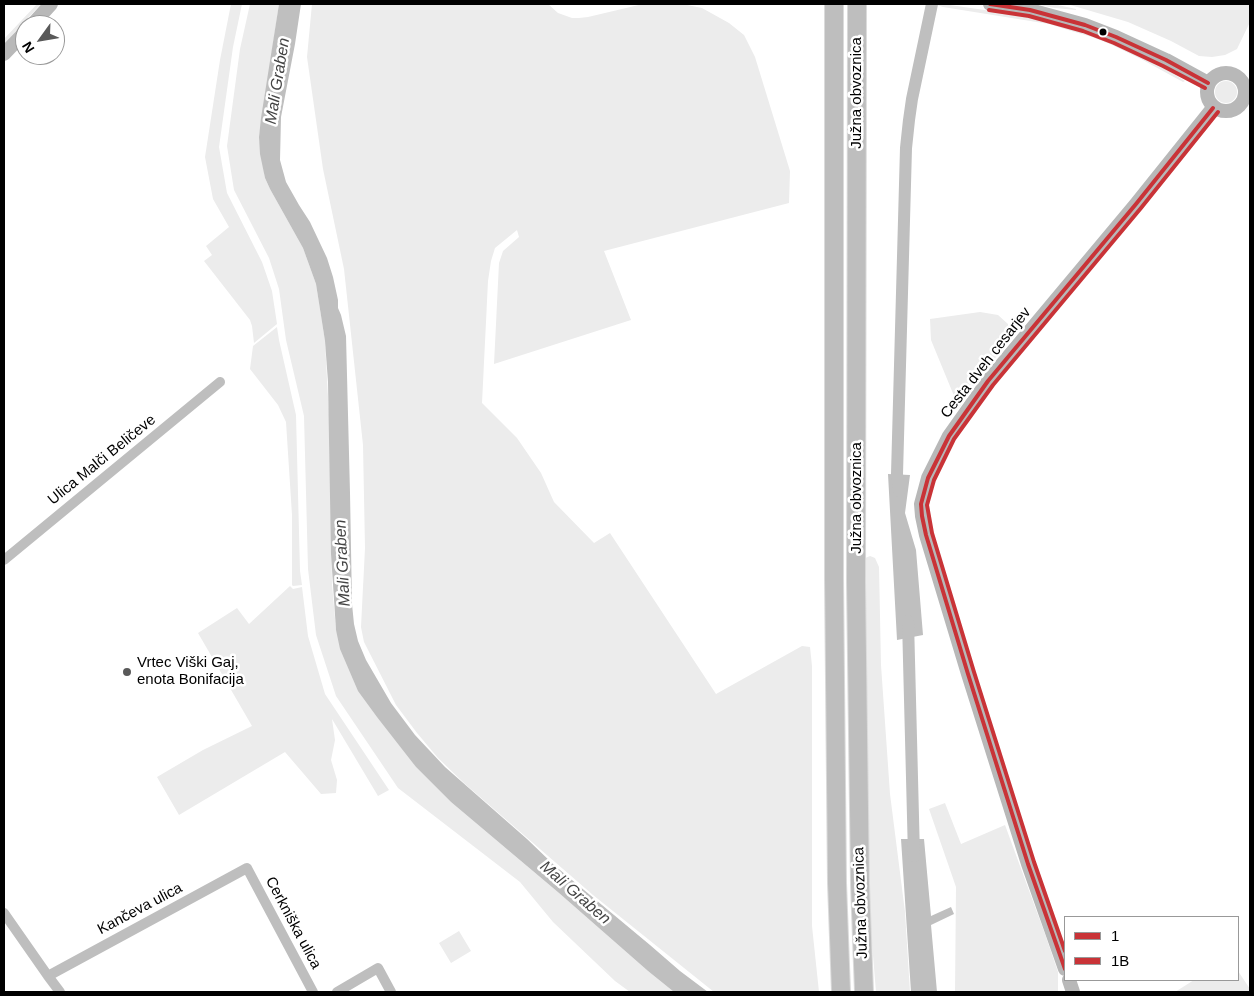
<!DOCTYPE html>
<meta charset="utf-8">
<style>
body{margin:0}
#map{position:relative;width:1254px;height:996px;overflow:hidden;background:#fff;font-family:Arial,sans-serif}
canvas{display:block}
.frame{position:absolute;inset:0;border:5px solid #000;pointer-events:none}
.legend{position:absolute;left:1064px;top:916px;width:175px;height:65px;box-sizing:border-box;background:#fff;border:1px solid #999;margin:0;padding:6px 9px;list-style:none;font-size:15px;color:#000}
.legend li{display:flex;align-items:center;gap:10px;height:25px}
.legend b{width:25px;border:1px solid #999}
.north{position:absolute;left:15px;top:15px;width:50px;height:50px;box-sizing:border-box;background:#fff;border:1px solid #999;border-radius:50%;rotate:238deg;font-size:14px;font-weight:700;line-height:20px;text-align:center;color:#000}
.north::after{content:'';display:block;margin:auto;width:18px;height:22px;background:#595959;clip-path:polygon(50% 0,100% 100%,50% 72%,0 100%)}
</style>
<div id="map">
<canvas width="1254" height="996"></canvas>
<div class="frame"></div>
<ul class="legend">
<li><b style="height:6px;background:#c93337"></b>1</li>
<li><b style="height:6px;background:#c93337"></b>1B</li>
</ul>
<div class="north">N</div>
</div>
<script>
const context = document.querySelector('canvas').getContext('2d');
context.lineJoin = 'round';
function paint(path, color) { context.fillStyle = color; context.fill(path, 'evenodd'); }
const shape = rows => new Path2D(rows.map(r => 'M' + r).join(''));
function trace(path, color, width, dash) { context.strokeStyle = color; context.lineWidth = width; context.lineCap = dash ? 'butt' : 'round'; context.setLineDash(dash || []); context.stroke(path); }
function label(font, color, halo, rows, align = 'center') {
  context.font = font + ' Arial,sans-serif'; context.lineWidth = 5; context.setLineDash([]); context.textBaseline = 'middle'; context.strokeStyle = halo; context.fillStyle = color; for (const [text, x, y, turn = 0] of rows) {
    context.save(); context.translate(x, y); context.rotate((+turn || 0) * Math.PI / 180); context.textAlign = isNaN(turn) ? turn : align; if (halo) context.strokeText(text, 0, 0); context.fillText(text, 0, 0); context.restore();
  }
}
const green = shape([
 [37,4,41,4,4,44,4,39],
 [231,4,242,4,233,47,219,147,227,193,262,262,272,291,277,324,254,343,252,326,250,320,204,261,212,255,206,246,229,227,213,199,205,157,220,60],
 [250,4,279,4,259,137,265,178,270,189,303,248,316,284,325,341,329,416,332,584,336,630,416,767,451,802,559,893,648,971,674,992,630,992,615,981,553,922,520,882,398,788,336,696,316,635,308,569,304,416,286,340,279,289,269,258,234,190,227,146,240,49],
 [312,4,548,4,558,13,572,18,579,18,588,17,643,4,682,4,702,8,729,23,744,35,755,57,790,171,789,203,604,251,631,320,494,364,499,263,503,251,519,237,517,230,495,248,491,261,488,281,482,403,517,438,541,473,554,502,594,543,610,533,716,694,802,646,810,647,812,666,812,926,819,992,714,992,593,895,465,784,438,758,417,733,396,705,364,642,361,627,365,548,363,445,344,269,323,169,307,57],
 [934,4,943,4,1026,16,1051,21,1092,33,1142,56,1160,65,1185,81,1183,82,1141,59,1110,44,1092,37,1068,30,1049,24,943,7],
 [1034,4,1053,4,1076,9,1076,10,1055,8],
 [1067,4,1250,4,1250,22,1237,49,1225,55,1212,57,1199,56,1171,41,1128,22],
 '1215 92a11 11 0 1 1 22 0a11 11 0 1 1-22 0Z',
 [980,312,998,315,1008,324,1012,338,980,376,959,408,931,340,930,319],
 [277,327,279,340,296,415,300,571,302,585,293,586,292,585,292,515,286,422,278,405,250,369,253,346],
 [870,556,875,558,879,567,881,665,890,794,905,912,910,992,876,992,867,882,863,559],
 [290,586,293,589,302,587,308,636,325,694,389,790,378,796,332,719,335,740,331,760,337,780,336,793,321,794,285,752,179,815,157,777,203,750,252,726,198,633,237,608,249,624],
 [945,803,961,844,1005,825,1045,934,1058,972,1058,992,955,992,956,887,929,809],
 [459,931,471,951,451,963,439,943],
 [1238,971,1250,989,1250,992,1175,992,1194,980,1238,980]
]);
const water = shape([
 [279,4,301,4,295,44,281,117,280,160,286,182,299,205,310,222,327,258,333,277,338,300,338,308,341,315,346,336,350,493,352,604,354,624,358,641,366,660,391,703,415,735,445,767,527,839,554,865,650,945,680,971,708,992,674,992,648,971,559,893,451,802,416,767,377,717,358,691,340,649,336,630,331,554,328,382,325,341,316,284,303,248,270,189,265,178,260,154,259,137,261,118],
 [888,474,910,475,905,513,916,550,923,635,897,640],
 [901,839,924,839,931,916,951,907,954,914,931,925,937,992,911,992]
]);
const canal = shape([
 [899,491,897,474,906,148,909,120,912,99,932,4],
 [908,621,914,856]
]);
const street = shape([
 [4,560,220,382],
 [4,913,48,976,60,992],
 [48,976,247,868,313,992],
 [337,992,378,968,391,992]
]);
const secondary = shape([
 [990,4,1030,10,1085,25,1116,37,1166,60,1208,83],
 [32,25,51,4],
 [4,54,25,32],
 '1207 92a19 19 0 1 1 38 0a19 19 0 1 1-38 0Z',
 [1065,969,1028,864,968,674,926,535,922,516,921,504,928,478,949,436,988,381,1136,204,1213,108],
 [1069,980,1073,992]
]);
const highway = shape([
 [834,4,834,578,837,883,841,992],
 [857,4,856,582,860,884,864,992]
]);
const bus1 = shape([
 [990,4,1030,10,1085,25,1116,37,1166,60,1208,83],
 [1065,969,1028,864,968,674,926,535,922,516,921,504,928,478,949,436,988,381,1136,204,1213,108]
]);
const bus2 = shape([
 [989,10,1029,16,1083,31,1114,43,1163,66,1205,88],
 [1065,951,1034,862,974,672,932,533,927,505,934,480,954,439,993,385,1141,208,1218,112]
]);
const markers = [
 [1103,32,4.5,"#000"],
 [127,672,5,"#595959"]
];
const streetNames = [
 ["Južna obvoznica",857,93,-90],
 ["Cesta dveh cesarjev",986,363,-52],
 ["Ulica Malči Beličeve",102,460,-39],
 ["Južna obvoznica",857,498,-90],
 ["Južna obvoznica",861,903,-92],
 ["Kančeva ulica",140,909,-28],
 ["Cerkniška ulica",293,923,62]
];
const poiNames = [
 ["Vrtec Viški Gaj,",137,663],
 ["enota Bonifacija",137,680]
];
const waterNames = [
 ["Mali Graben",278,81,-81],
 ["Mali Graben",343,563,-93],
 ["Mali Graben",575,893,41]
];
paint(green, '#ececec');
paint(water, '#bfbfbf');
trace(canal, '#bfbfbf', 12);
trace(highway, '#dbdbdb', 20);
trace(street, '#bebebe', 10);
trace(secondary, '#b8b8b8', 14);
trace(highway, '#bebebe', 18);
trace(bus1, '#c93337', 4);
trace(bus2, '#c93337', 4);
for (const [x, y, r, color] of markers) { const dot = new Path2D(); dot.arc(x, y, r, 0, 2 * Math.PI); context.fillStyle = color; context.fill(dot); trace(dot, '#fff', 2); }
label('15px', '#000', '#fff', streetNames);
label('15px', '#000', '#fff', poiNames, 'left');
label('italic 16px', '#444', '#fff', waterNames);
</script>
